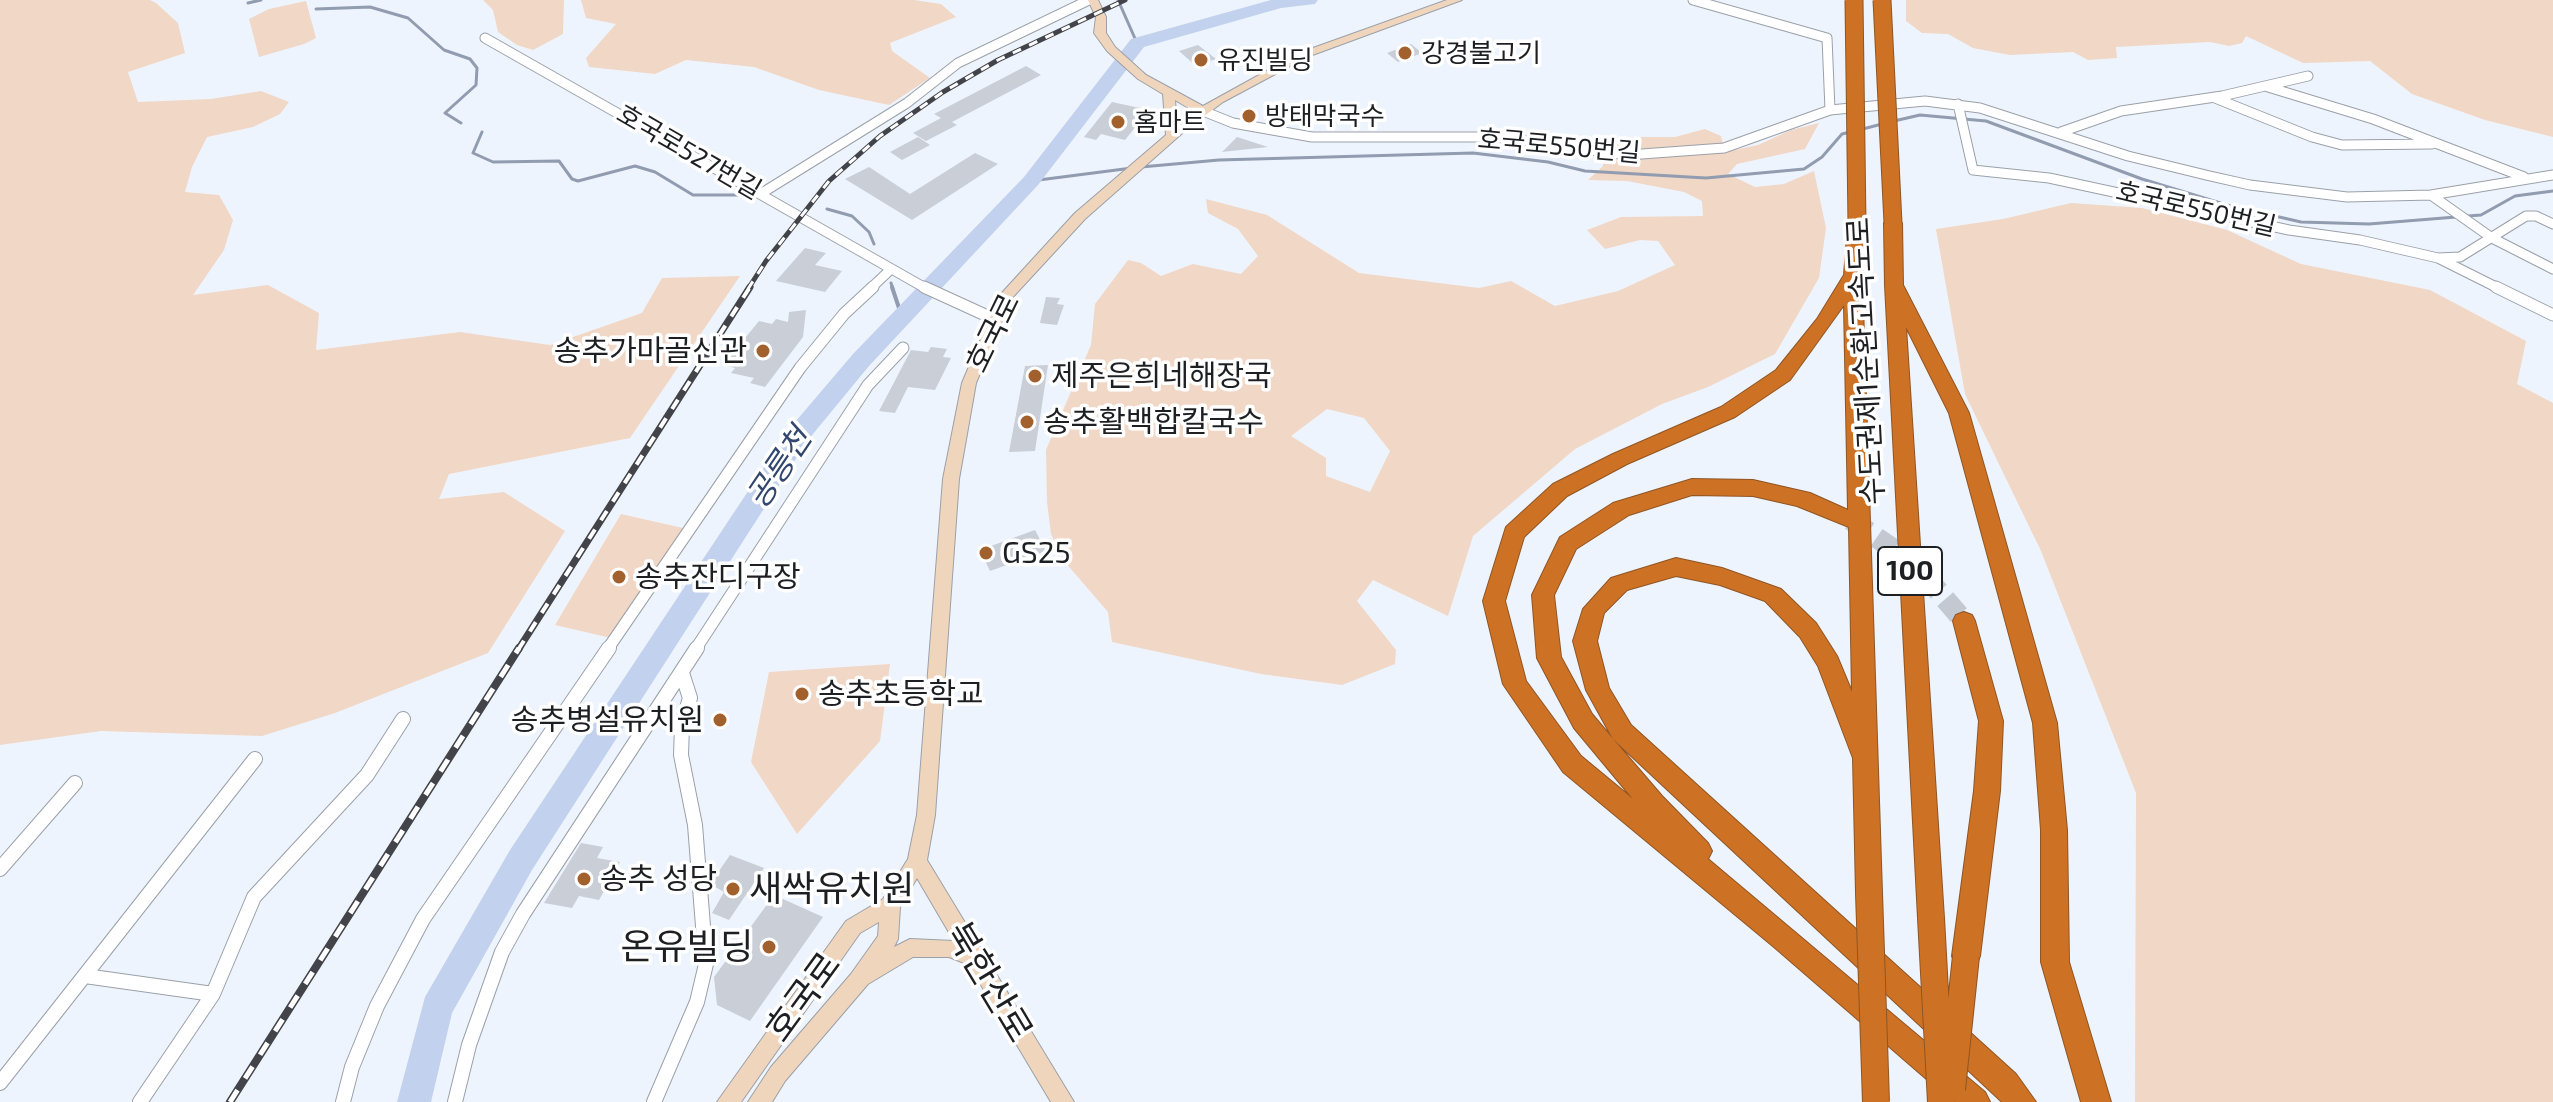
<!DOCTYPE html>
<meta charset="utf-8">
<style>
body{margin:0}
canvas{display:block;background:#eef4fd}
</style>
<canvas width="2553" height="1102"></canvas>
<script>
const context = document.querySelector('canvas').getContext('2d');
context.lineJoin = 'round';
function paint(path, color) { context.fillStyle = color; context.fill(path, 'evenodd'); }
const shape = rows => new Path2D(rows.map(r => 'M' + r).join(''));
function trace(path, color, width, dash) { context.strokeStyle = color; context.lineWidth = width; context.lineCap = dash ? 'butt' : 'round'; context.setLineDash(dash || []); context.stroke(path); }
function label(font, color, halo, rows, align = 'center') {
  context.font = font + ' "Exo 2","Noto Sans KR",sans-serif'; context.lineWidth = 7; context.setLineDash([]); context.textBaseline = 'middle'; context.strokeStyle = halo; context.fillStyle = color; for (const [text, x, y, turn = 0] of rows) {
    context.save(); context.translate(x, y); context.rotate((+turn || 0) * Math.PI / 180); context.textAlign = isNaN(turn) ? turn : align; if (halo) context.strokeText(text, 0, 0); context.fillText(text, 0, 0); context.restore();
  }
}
const green = shape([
 [0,0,150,0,156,3,178,23,185,53,128,72,138,102,211,99,261,91,289,102,280,114,253,127,207,137,192,167,185,192,219,195,233,220,224,250,193,295,268,285,319,313,316,350,460,332,550,345,642,313,662,278,740,276,630,438,449,474,439,499,504,492,565,531,488,653,335,713,262,736,101,731,0,745],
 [483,0,564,0,563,34,533,50,517,45,498,32,493,10],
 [581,0,914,0,941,4,956,17,890,43,892,51,930,78,889,105,819,90,754,67,686,60,655,74,589,67,586,58,616,24,586,18],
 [1906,0,2553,0,2553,137,2485,120,2412,94,2370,61,2303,63,2246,36,2242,43,2229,46,2210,42,2116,47,2117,58,2088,60,2073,52,2010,55,1973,48,1948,34,1922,33,1906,21],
 [306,1,316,38,304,44,259,57,249,19,269,9],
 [1819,123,1805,149,1737,164,1728,174,1755,187,1784,184,1814,171,1826,228,1819,278,1775,354,1708,387,1662,404,1575,449,1473,536,1448,616,1373,580,1357,601,1396,650,1395,664,1342,685,1261,674,1112,642,1108,612,1064,561,1051,534,1047,502,1046,450,1091,345,1095,304,1128,260,1141,263,1161,276,1193,264,1241,274,1258,256,1238,229,1208,213,1206,199,1267,215,1359,273,1479,288,1511,281,1555,306,1618,291,1675,265,1658,241,1640,240,1605,249,1587,230,1621,217,1703,216,1702,201,1684,192,1627,181,1588,180,1603,166,1603,137,1675,137,1705,129,1721,136,1725,152,1758,145,1791,130],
 [1327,409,1364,418,1390,451,1370,492,1326,476,1326,458,1291,436],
 [2071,203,2142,208,2227,230,2301,264,2430,290,2526,341,2517,384,2553,403,2553,1102,2135,1102,2136,793,2041,551,1965,394,1936,229,2003,219],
 [621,514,687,529,611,638,555,625],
 [890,664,880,741,797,834,751,762,769,672]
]);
const streamFar1 = shape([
 [1118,0,1137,43],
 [248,3,261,0],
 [316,9,370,7,408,18,444,50,470,59,477,68,476,85,445,113,461,123],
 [1894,121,1920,115,1986,121,2142,179,2227,205,2301,222,2369,224,2481,215,2515,196,2553,191],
 [1859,130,1882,124],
 [482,132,473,153,493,162,559,161,572,179,578,181,635,166,655,172,693,195,739,195],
 [1141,167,1219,160,1473,153,1548,162,1585,171,1706,178,1804,169,1822,157,1842,134,1850,132],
 [1031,181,1132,168],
 [827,209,852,216,869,232,874,244],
 [891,283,893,289]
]);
const stream = shape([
 [892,287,902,317]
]);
const river = shape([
 [1271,0,1318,0,1315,4,1281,8,1144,47,1038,185,869,366,808,440,532,870,452,1013,431,1102,397,1102,425,997,510,850,790,428,853,354,1024,177,1131,39,1271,0]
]);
const building = shape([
 [1411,44,1422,53,1398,62,1387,53],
 [1198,45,1216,59,1196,66,1179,51],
 [1026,66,1041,75,952,122,957,125,926,141,913,133,941,118,934,114],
 [1112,102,1149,110,1125,140,1101,134,1096,140,1084,137],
 [918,137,930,145,902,160,890,152],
 [1237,137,1268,147,1222,152],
 [975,153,998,164,912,220,845,179,869,167,910,194],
 [805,248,826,253,815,265,842,271,825,292,776,281],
 [1046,297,1060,298,1057,304,1064,305,1057,325,1040,323],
 [806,310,803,337,765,387,750,383,754,378,731,373,735,368,723,365,759,321,772,324,776,319,788,322,789,312],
 [931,347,947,349,943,357,951,358,935,390,908,387,895,413,879,411,911,350,928,352],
 [1048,365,1035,451,1009,452,1025,366],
 [1035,530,1046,551,990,571,980,550],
 [581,843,603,847,597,858,620,862,599,900,579,896,572,908,544,903],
 [730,855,764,868,729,920,712,913,724,892,710,884],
 [774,895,823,917,750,1021,717,1005,714,977]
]);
const highwayTunnel = shape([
 [1851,520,1915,564,1964,621]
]);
const streetFar2 = shape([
 [1693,0,1827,38,1830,110],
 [485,38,927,289],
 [2268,87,2373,119,2524,177],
 [2215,98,2312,137,2342,145,2432,144],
 [1958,104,1973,170,2049,178,2289,230,2360,240,2438,258],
 [1203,111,1233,123,1312,137,1496,137,1628,155,1724,148,1830,110,1925,101,1980,108,2128,156,2210,176,2250,185,2347,197,2431,195,2553,175],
 [2061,132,2121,111,2222,96,2308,76],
 [762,193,907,103,958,63,1089,0],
 [2431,195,2492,238,2553,269],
 [870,289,891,269],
 [2500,289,2438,258,2460,257,2526,216,2536,216,2553,224]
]);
const streetFar1 = shape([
 [924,287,994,319],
 [2496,287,2553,315],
 [607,650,800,368,844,314,873,287],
 [695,650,868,385,903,348]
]);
const street = shape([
 [0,869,75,783],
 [85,976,213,994,140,1102],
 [213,994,254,897,367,775,403,719],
 [0,1083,255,759],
 [343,1102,352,1067,377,1006,423,919,609,648],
 [455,1102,469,1045,502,952,523,914,697,648],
 [654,1102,697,1002,706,964,695,825,681,755,682,726,690,698,682,673]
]);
const secondary = shape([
 [1088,0,1098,0,1106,17,1106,33,1115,47,1146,75,1203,106,1299,53,1447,0,1462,0,1307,57,1223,102,1187,129,1085,219,1012,298,976,383,959,479,935,815,927,860,1074,1102,1051,1102,969,965,949,957,913,957,868,984,785,1081,772,1102,748,1102,771,1067,851,974,878,936,879,922,860,933,741,1102,717,1102,846,921,883,899,908,859,917,815,943,479,962,383,999,296,1075,213,1166,135,1163,94,1138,79,1107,51,1094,33,1096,17,1088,0],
 [1175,100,1195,112,1177,125,1175,100],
 [917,878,954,941,910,939,894,947,898,939,900,907,917,878]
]);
const highway = shape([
 [1893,218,1902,223,1903,285,1969,413,2057,723,2067,830,2069,962,2111,1102,2081,1102,2041,962,2041,830,2033,723,1949,413,1906,327,1944,918,1940,927,1931,931,1922,927,1918,918,1885,285,1884,223,1893,218],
 [1857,219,1866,224,1862,275,1882,893,1878,902,1869,905,1860,902,1856,893,1853,758,1818,666,1800,637,1765,601,1720,585,1676,576,1627,590,1604,613,1597,641,1609,688,1631,725,2016,1074,2036,1102,2002,1102,1613,739,1662,796,1708,843,1712,851,1708,859,1985,1092,1990,1102,1953,1102,1774,947,1563,772,1503,684,1483,601,1506,527,1553,484,1613,454,1721,407,1776,370,1817,319,1844,275,1848,224,1857,219],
 [1844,305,1848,510,1810,493,1753,480,1692,479,1613,503,1560,537,1532,595,1537,658,1574,728,1633,799,1581,756,1526,681,1505,601,1524,537,1567,496,1627,464,1735,417,1790,380,1844,305],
 [1692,495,1753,496,1797,506,1849,527,1852,692,1837,656,1816,623,1781,589,1722,568,1676,558,1611,578,1583,609,1573,641,1586,690,1613,739,1592,714,1561,657,1554,595,1576,549,1629,515,1692,495],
 [1964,612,1972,615,1975,621,2003,721,2000,791,1980,956,1976,965,1966,969,1956,965,1952,956,1974,791,1979,721,1953,621,1956,615,1964,612]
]);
const railFar2 = shape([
 [748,289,766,261,829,181,880,136,943,92,998,60,1125,0]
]);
const railFar1 = shape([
 [518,650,750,287]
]);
const rail = shape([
 [230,1102,519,648]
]);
const highwayBridgeFar1 = shape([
 [1854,0,1857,224],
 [1882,0,1893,223]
]);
const highwayBridge = shape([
 [1869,893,1876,1102],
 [1931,918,1941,1102],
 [1952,1089,1966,956]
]);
const markers = [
 [1405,53,8,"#a2602d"],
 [1201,60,8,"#a2602d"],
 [1249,116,8,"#a2602d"],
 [1118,122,8,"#a2602d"],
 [763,351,8,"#a2602d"],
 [1035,376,8,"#a2602d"],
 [1027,422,8,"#a2602d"],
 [986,553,8,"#a2602d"],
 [619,577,8,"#a2602d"],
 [802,694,8,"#a2602d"],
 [720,720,8,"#a2602d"],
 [584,879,8,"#a2602d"],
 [733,889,8,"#a2602d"],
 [769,947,8,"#a2602d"]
];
const farPoinames = [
 ["강경불고기",1421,53],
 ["유진빌딩",1217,60],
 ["방태막국수",1265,116],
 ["홈마트",1134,122]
];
const farStreetnames = [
 ["호국로550번길",1559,146,5],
 ["호국로527번길",689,152,30],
 ["호국로550번길",2196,209,13]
];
const shields = [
 [1910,571,64]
];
const shieldNames = [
 ["100",1910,571]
];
const streetNames = [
 ["호국로",993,333,-64],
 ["수도권제1순환고속도로",1866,361,-93]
];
const poiNames = [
 ["송추가마골신관",747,351,"right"],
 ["제주은희네해장국",1051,376],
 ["송추활백합칼국수",1043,422],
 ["GS25",1002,553],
 ["송추잔디구장",635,577],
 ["송추초등학교",818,694],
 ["송추병설유치원",704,720,"right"],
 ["송추 성당",600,879]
];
const waterNames = [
 ["공릉천",779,468,-56]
];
const nearPoinames = [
 ["새싹유치원",749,889],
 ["온유빌딩",753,947,"right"]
];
const nearStreetnames = [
 ["북한산로",989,982,59],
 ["호국로",803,997,-54]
];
paint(green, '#f1d7c6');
trace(streamFar1, '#919cb0', 3);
trace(stream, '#919cb0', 4);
paint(river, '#c2d1ed');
paint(building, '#c9ced7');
trace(highwayTunnel, '#c4c9d1', 21, [21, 10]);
trace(streetFar2, '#9ba0a9', 11);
trace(streetFar1, '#9ba0a9', 13);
trace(street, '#9ba0a9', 16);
trace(secondary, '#9ba0a9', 2);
trace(highway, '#905524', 2);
trace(streetFar2, '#fff', 9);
trace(streetFar1, '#fff', 11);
trace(street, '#fff', 14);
paint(secondary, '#f0d5bd');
paint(highway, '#cd7224');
trace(railFar2, '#424449', 5);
trace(railFar1, '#424449', 7);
trace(rail, '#424449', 8);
trace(railFar2, '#fff', 3, [9]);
trace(railFar1, '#fff', 4, [11]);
trace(rail, '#fff', 5, [14]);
trace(highwayBridgeFar1, '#905524', 19, []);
trace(highwayBridge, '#905524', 28, []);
trace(highwayBridgeFar1, '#cd7224', 17);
trace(highwayBridge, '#cd7224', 26);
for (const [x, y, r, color] of markers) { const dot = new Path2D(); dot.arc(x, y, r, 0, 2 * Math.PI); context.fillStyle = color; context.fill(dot); trace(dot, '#fff', 3); }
label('26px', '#1e1f23', '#fff', farPoinames, 'left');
label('26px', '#1e1f23', '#fff', farStreetnames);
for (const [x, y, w] of shields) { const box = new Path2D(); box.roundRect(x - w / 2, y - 24, w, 48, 6); context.fillStyle = '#fff'; context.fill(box); trace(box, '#1e1f23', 2); }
label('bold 28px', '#1e1f23', null, shieldNames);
label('30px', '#1e1f23', '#fff', streetNames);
label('30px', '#1e1f23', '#fff', poiNames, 'left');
label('italic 32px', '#32476f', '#fff', waterNames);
label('36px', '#1e1f23', '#fff', nearPoinames, 'left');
label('36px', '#1e1f23', '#fff', nearStreetnames);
</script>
